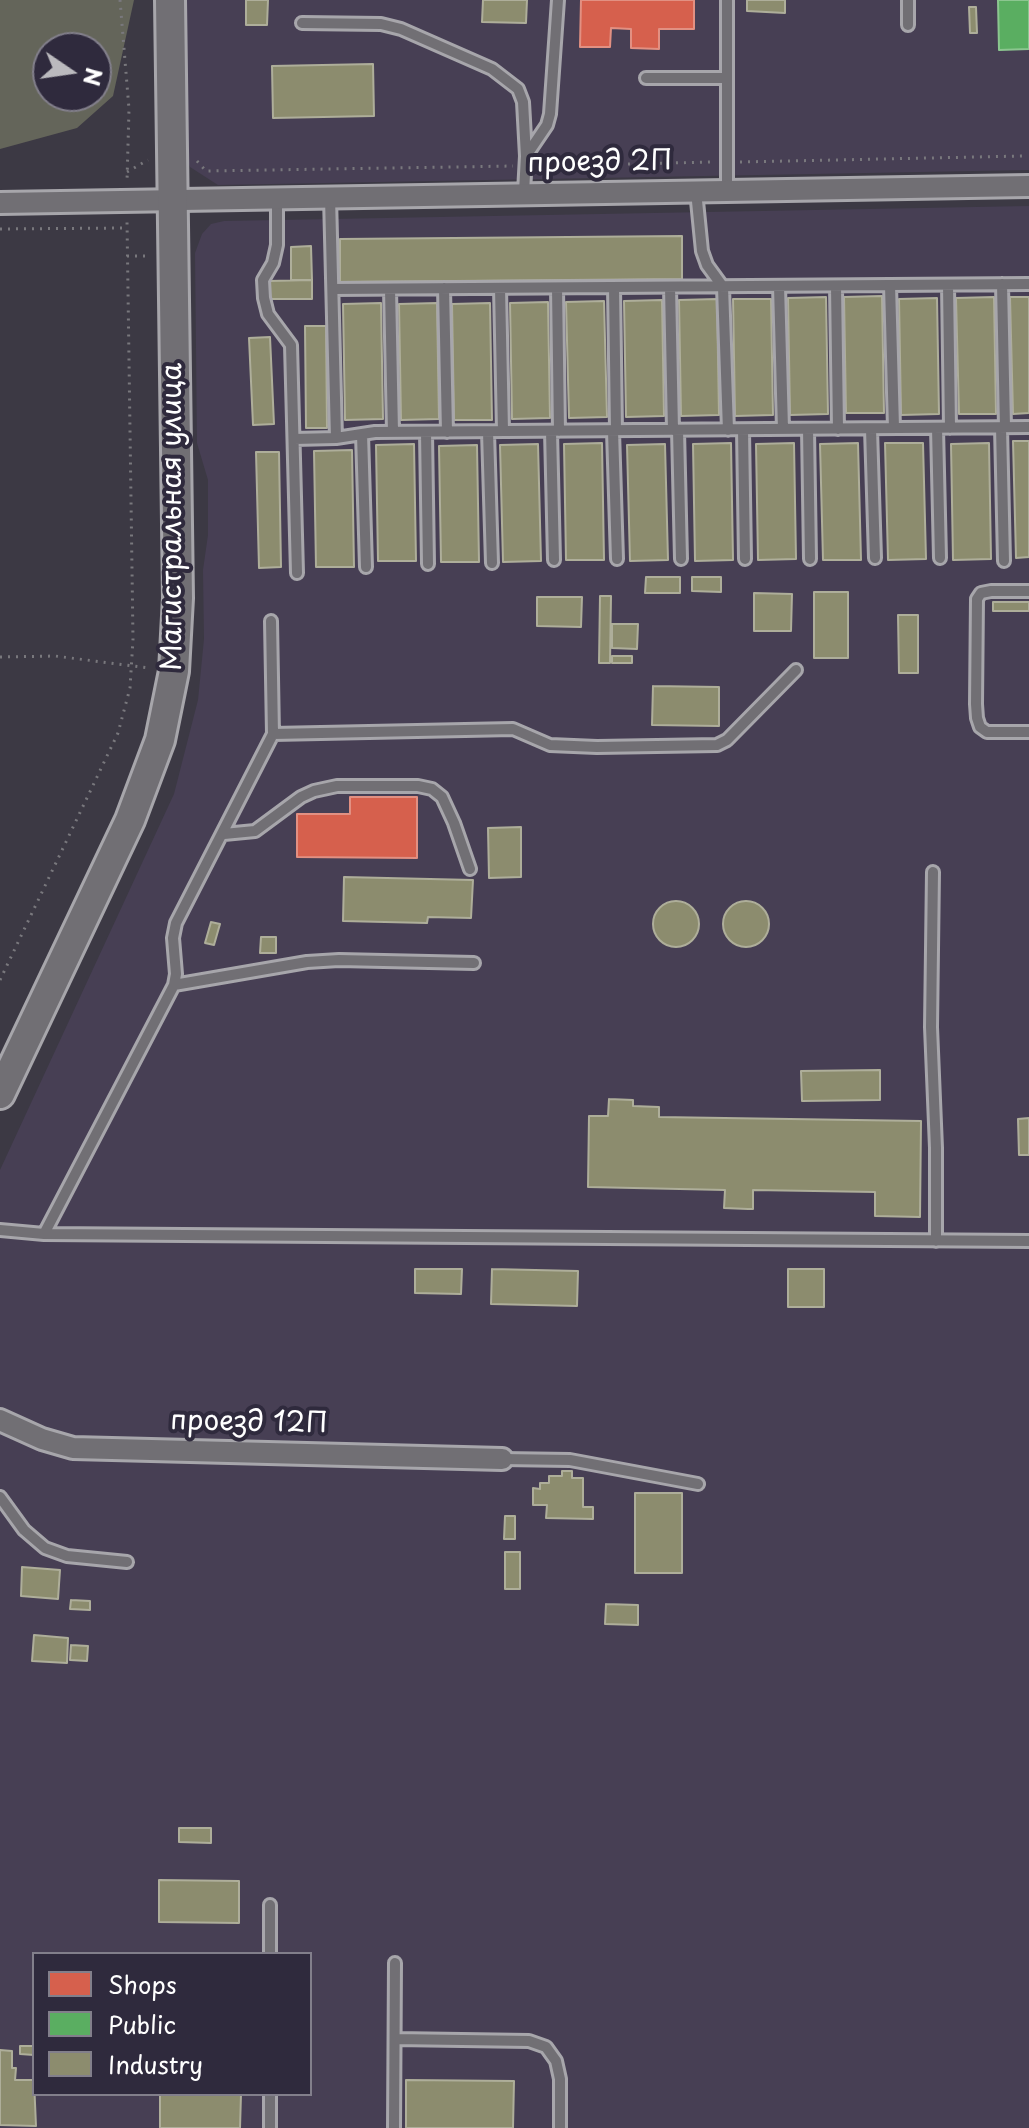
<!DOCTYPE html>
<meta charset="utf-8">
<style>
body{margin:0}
#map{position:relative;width:1029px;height:2128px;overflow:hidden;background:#3c3944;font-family:"Playpen Sans",sans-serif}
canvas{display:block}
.legend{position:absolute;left:32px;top:1952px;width:280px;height:144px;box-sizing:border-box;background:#2f2a3d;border:2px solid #827f8b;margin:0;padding:10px 14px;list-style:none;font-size:24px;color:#fff}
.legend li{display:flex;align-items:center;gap:16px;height:40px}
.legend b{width:40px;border:2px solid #827f8b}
.north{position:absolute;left:32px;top:32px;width:80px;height:80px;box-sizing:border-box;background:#2f2a3d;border:2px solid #827f8b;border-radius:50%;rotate:103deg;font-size:22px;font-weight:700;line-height:32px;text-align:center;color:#fff}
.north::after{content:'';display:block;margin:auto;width:28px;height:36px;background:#bbbabe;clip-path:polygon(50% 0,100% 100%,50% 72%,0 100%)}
</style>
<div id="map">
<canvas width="1029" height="2128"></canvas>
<ul class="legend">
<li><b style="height:22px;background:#d6604d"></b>Shops</li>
<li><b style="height:22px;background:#5aae61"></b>Public</li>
<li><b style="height:22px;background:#8c8c6e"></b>Industry</li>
</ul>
<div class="north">N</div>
</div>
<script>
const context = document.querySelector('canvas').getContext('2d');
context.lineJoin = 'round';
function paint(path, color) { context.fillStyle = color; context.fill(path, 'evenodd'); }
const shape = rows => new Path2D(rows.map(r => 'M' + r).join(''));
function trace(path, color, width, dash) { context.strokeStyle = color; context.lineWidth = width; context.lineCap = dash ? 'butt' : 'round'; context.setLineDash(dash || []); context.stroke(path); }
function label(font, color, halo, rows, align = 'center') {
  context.font = font + ' "Playpen Sans",sans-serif'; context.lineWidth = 8; context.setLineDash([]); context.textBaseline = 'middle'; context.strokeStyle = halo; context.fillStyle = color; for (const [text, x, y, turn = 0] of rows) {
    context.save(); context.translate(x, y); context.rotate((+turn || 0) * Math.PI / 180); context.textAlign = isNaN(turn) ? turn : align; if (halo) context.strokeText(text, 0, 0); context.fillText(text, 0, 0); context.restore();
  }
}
const built = shape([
 [185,0,1029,0,1029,170,218,185,190,167,186,154],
 [1029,206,1029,2128,0,2128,0,1170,174,794,198,700,204,639,203,570,208,535,208,480,197,443,195,253,202,234,211,224,224,221],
 [34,1954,310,1954,310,2094,34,2094]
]);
const green = shape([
 [0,0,134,0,113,96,77,128,0,149],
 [48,48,96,48,96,96,48,96]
]);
const shops = shape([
 [581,0,694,0,694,29,659,29,659,49,631,48,631,29,611,28,610,47,580,47,581,0],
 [350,797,417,797,417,858,297,857,297,814,350,814,350,797]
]);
const public = shape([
 [998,0,1029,0,1029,49,999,50,998,0]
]);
const industry = shape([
 [246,0,268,0,267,25,246,25,246,0],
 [483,0,527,0,526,23,482,22,483,0],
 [747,0,785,0,785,13,747,11,747,0],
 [969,7,976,7,977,33,970,33,969,7],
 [373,64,374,116,273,118,272,66,373,64],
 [682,236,682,279,340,282,340,239,682,236],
 [311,246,312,280,291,280,291,247,311,246],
 [312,280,312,299,269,299,269,281,312,280],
 [882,296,884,413,846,413,844,297,882,296],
 [826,297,828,414,790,415,788,298,826,297],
 [994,297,996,414,959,414,956,298,994,297],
 [1010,297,1029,297,1029,413,1013,414,1010,297],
 [937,298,939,414,901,415,899,299,937,298],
 [717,299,719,415,681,416,679,300,717,299],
 [733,299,771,299,773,415,735,416,733,299],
 [662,300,664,416,626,417,624,301,662,300],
 [604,301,607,417,569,418,566,302,604,301],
 [548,302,550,418,512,419,510,303,548,302],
 [381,303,383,419,345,420,343,304,381,303],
 [437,303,439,419,401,420,399,304,437,303],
 [490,303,492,420,454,420,452,304,490,303],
 [305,326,326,326,327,428,306,428,305,326],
 [270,337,274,424,253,425,249,338,270,337],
 [1013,441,1029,441,1029,557,1016,558,1013,441],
 [602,443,604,560,566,560,564,444,602,443],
 [731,443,733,560,695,561,693,444,731,443],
 [794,443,796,559,758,560,756,444,794,443],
 [858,443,861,560,823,560,820,444,858,443],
 [885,443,923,443,926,559,888,560,885,443],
 [989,443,991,559,953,560,951,444,989,443],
 [414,444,416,561,378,561,376,445,414,444],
 [538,444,541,561,503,562,500,445,538,444],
 [665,444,668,560,630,561,627,445,665,444],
 [477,445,479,562,441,562,439,446,477,445],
 [352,450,354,567,316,567,314,451,352,450],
 [256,452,279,452,281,567,259,568,256,452],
 [646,577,680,577,680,593,645,593,646,577],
 [692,577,721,577,721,592,692,591,692,577],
 [814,592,848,592,848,658,814,658,814,592],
 [754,593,792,594,791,631,754,631,754,593],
 [600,596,611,596,610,663,599,663,600,596],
 [537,597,582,597,581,627,537,626,537,597],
 [993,602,1029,602,1029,611,993,611,993,602],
 [898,615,918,615,918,673,899,673,898,615],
 [612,624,638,624,637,649,612,648,612,624],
 [612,656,632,656,632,663,612,663,612,656],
 [653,686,719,687,719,726,652,725,653,686],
 [521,827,521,877,489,878,488,828,521,827],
 [344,877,473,880,471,918,428,917,427,923,343,921,344,877],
 '723 924a23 23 0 1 1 46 0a23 23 0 1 1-46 0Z',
 '653 924a23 23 0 1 1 46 0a23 23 0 1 1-46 0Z',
 [211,922,220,924,214,945,205,943,211,922],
 [261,937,276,937,276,953,260,953,261,937],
 [880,1070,880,1100,802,1101,801,1071,880,1070],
 [609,1099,633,1100,633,1106,659,1107,659,1117,921,1121,920,1217,875,1216,875,1192,753,1190,753,1209,748,1209,724,1208,725,1190,588,1187,589,1116,608,1116,609,1099],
 [1029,1118,1029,1155,1019,1155,1018,1119,1029,1118],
 [415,1269,462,1269,461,1294,415,1293,415,1269],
 [492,1269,578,1271,577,1306,491,1304,492,1269],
 [788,1269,824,1269,824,1307,788,1307,788,1269],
 [562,1471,572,1471,572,1478,583,1478,583,1507,593,1507,593,1519,546,1518,547,1505,533,1505,533,1488,540,1489,540,1483,549,1483,549,1476,562,1476,562,1471],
 [635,1493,682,1493,682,1573,635,1573,635,1493],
 [505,1516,515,1516,515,1539,504,1539,505,1516],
 [505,1552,520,1552,520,1589,505,1589,505,1552],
 [22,1567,60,1570,58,1599,21,1596,22,1567],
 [71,1600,90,1601,90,1610,70,1609,71,1600],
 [606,1604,638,1605,638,1625,605,1624,606,1604],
 [34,1635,68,1638,67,1663,32,1661,34,1635],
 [71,1645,88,1646,87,1661,70,1660,71,1645],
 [179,1828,211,1828,211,1843,179,1842,179,1828],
 [159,1880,239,1881,239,1923,159,1922,159,1880],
 [20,2046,34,2046,34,2055,20,2054,20,2046],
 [0,2050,12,2051,12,2068,16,2068,15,2080,34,2080,36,2126,0,2125,0,2050],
 [406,2080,514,2081,513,2128,406,2128,406,2080],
 [160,2094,241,2094,240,2128,160,2128,160,2094]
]);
const path = shape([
 [120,0,129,109,127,181],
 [197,161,206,171,513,166],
 [740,162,1023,156],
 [540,166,713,162],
 [127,172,148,160],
 [0,229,127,228],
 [127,256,150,256],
 [0,657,55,656,150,668],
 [0,980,118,733,130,688,133,639,127,221]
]);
const lane = shape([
 [908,0,908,25],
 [302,23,381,24,401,29,492,69,518,89,523,102,526,156],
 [646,78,727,78],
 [727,189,727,0],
 [696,191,702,251,707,265,723,287,728,430],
 [524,192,526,156,547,125,550,114,558,0],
 [330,197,336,438],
 [277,198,277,245,273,263,263,280,264,298,268,314,291,345,297,573],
 [1002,284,1005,427],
 [890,285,894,428],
 [948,285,950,428],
 [779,286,783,429],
 [836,286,838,429],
 [614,287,616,430],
 [670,287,673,430],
 [444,288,447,432],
 [500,288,503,431],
 [557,288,559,431],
 [333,289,1029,284],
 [390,289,393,432],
 [1001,427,1004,561],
 [937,428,940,558],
 [808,429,810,559],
 [871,429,875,558],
 [678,430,681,559],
 [743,430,745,559],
 [551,431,554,560],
 [613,431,617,559],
 [426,432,428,564],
 [488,432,492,563],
 [362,434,366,567],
 [294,439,336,438,375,432,1029,427],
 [1029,591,991,591,981,593,977,599,976,704,977,718,980,727,987,732,1029,732],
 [271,621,273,734],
 [224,834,255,831,301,797,314,791,337,786,418,786,432,789,442,797,454,823,470,869],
 [933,872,931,1027,936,1148,936,1241],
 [174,985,307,962,339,960,474,963],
 [0,1230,44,1234,1029,1241],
 [44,1234,174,985,176,974,173,938,176,923,273,734,513,729,550,745,597,747,717,745,727,740,796,670],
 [502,1459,570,1460,698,1484],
 [0,1497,24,1530,45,1548,67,1556,127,1562],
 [270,1905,270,1954],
 [395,2039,529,2041,546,2047,556,2061,560,2079,560,2128],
 [270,2128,270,2094],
 [394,2128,395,1963]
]);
const street = shape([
 [0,203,1029,186],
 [0,1420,42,1439,73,1448,502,1459]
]);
const secondary = shape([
 [0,1094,130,820,160,740,174,671,178,598,170,0]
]);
const streetNames = [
 ["проезд 2П",600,163,-1],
 ["Магистральная улица",173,517,-90],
 ["проезд 12П",249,1423,1]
];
paint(built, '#473f54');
paint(green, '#64655a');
paint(shops, '#d6604d');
trace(shops, '#e29082', 2);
paint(public, '#5aae61');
trace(public, '#8cc690', 2);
paint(industry, '#8c8c6e');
trace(industry, '#aeae9a', 2);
trace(lane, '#a7a6ab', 16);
trace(street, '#a7a6ab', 26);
trace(secondary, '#a7a6ab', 34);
trace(path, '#79787d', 3, [2, 6]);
trace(lane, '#716f74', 10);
trace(street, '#716f74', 20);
trace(secondary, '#716f74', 28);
label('28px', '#fff', '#2f2a3d', streetNames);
</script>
